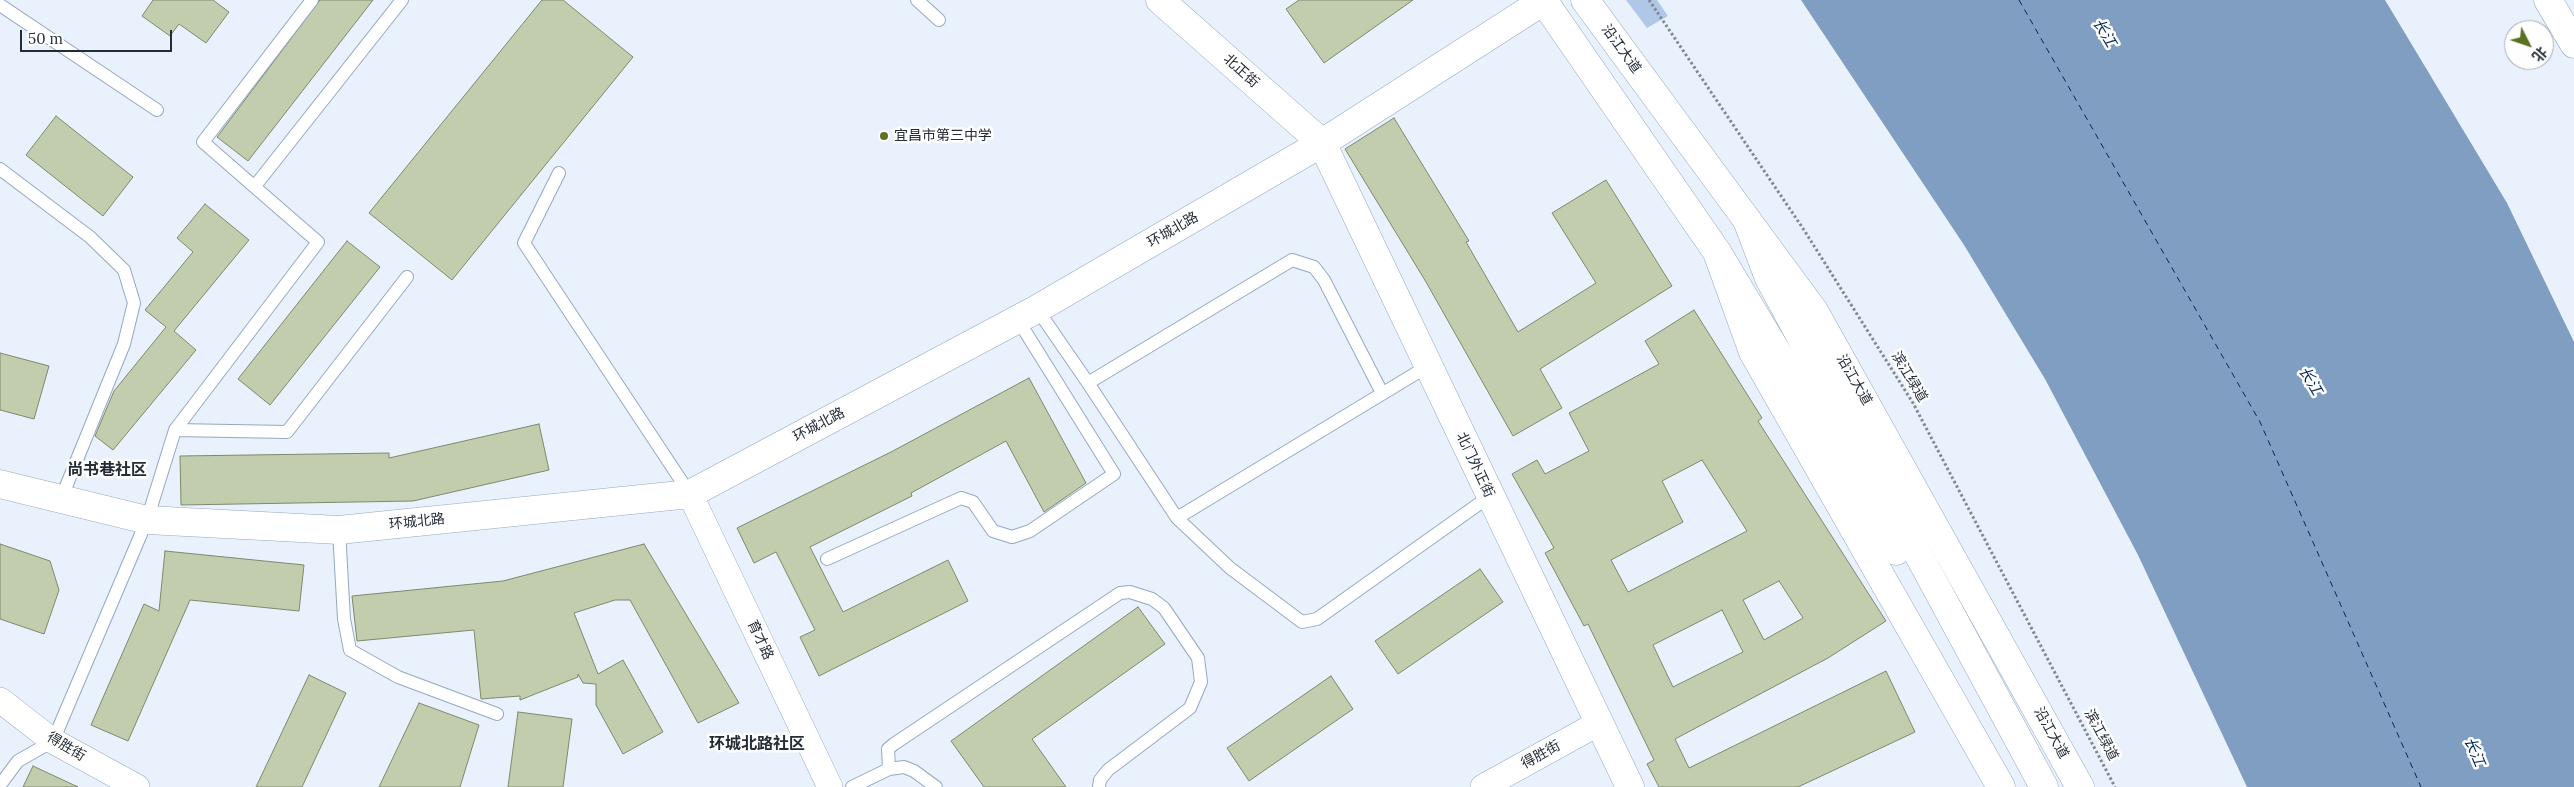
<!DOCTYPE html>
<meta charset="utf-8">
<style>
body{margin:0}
#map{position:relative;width:2574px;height:787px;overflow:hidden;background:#e9f1fc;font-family:Lora,"Noto Sans SC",serif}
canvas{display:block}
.north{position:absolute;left:2504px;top:20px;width:50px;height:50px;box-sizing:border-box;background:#fefefe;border:1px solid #a7aaae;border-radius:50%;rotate:131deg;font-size:14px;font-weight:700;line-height:20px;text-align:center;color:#242c36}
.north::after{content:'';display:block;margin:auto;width:18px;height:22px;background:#5c7121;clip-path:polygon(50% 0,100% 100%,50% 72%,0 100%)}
.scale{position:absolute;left:20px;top:30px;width:152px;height:22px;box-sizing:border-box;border:2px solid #242c36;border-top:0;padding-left:6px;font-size:15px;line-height:18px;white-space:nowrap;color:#242c36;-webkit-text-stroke:4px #fefefe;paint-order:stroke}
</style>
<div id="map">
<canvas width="2574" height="787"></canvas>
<div class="north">北</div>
<div class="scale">50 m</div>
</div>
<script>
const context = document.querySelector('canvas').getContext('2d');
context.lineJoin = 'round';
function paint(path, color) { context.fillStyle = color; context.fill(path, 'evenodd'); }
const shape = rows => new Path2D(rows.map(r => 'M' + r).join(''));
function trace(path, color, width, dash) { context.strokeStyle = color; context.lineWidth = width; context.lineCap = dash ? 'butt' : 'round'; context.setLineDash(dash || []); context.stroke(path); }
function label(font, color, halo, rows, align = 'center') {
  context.font = font + ' Lora,"Noto Sans SC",serif'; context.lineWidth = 5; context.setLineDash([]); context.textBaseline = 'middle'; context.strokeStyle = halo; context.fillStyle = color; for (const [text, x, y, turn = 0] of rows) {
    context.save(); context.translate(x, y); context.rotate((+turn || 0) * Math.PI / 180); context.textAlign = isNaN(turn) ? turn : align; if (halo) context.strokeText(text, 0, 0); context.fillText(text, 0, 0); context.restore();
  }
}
const green = shape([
 [1626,0,1657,0,1668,16,1647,28]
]);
const water = shape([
 [1801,0,2385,0,2507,203,2574,342,2574,787,2247,787,2138,555,2045,379,1964,245]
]);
const ferry = shape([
 [2019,0,2260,422,2421,787]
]);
const building = shape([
 [153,0,213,0,229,12,206,43,179,24,170,36,142,16,153,0],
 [320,0,373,0,248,161,217,137,320,0],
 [542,0,563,0,633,57,452,280,369,213,542,0],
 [1299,0,1413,0,1324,63,1286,9,1299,0],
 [56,116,133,177,103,216,26,155,56,116],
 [1394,118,1469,241,1466,242,1518,332,1596,283,1552,213,1606,180,1672,286,1540,369,1562,408,1513,436,1426,282,1345,149,1394,118],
 [205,204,249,240,174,331,196,350,113,450,95,436,114,391,166,327,145,310,193,252,177,238,205,204],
 [347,241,380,267,270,405,238,379,347,241],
 [1694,310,1762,418,1758,421,1886,621,1828,658,1675,739,1689,768,1886,671,1915,732,1798,787,1659,787,1647,764,1654,760,1588,624,1584,626,1545,553,1554,548,1512,474,1537,460,1545,474,1589,451,1569,413,1659,364,1645,341,1694,310],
 [1702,460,1747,531,1628,592,1611,560,1683,522,1662,481,1702,460],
 [1779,581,1803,618,1764,640,1743,600,1779,581],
 [1722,610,1743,652,1673,687,1653,645,1722,610],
 [0,353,49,366,34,419,0,410,0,353],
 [1029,378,1086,483,1044,512,1006,441,911,493,912,496,810,547,843,612,948,560,968,601,819,676,800,637,815,630,776,552,754,563,737,528,891,452,1029,378],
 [539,424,549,470,413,501,181,505,180,456,389,453,389,458,539,424],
 [0,544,50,561,59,590,44,634,0,619,0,544],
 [644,544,739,703,698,723,630,600,615,600,574,613,598,674,623,660,663,732,623,754,596,705,596,684,583,683,578,674,578,677,520,700,520,696,481,699,474,630,357,641,352,596,503,581,644,544],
 [165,551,304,565,299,611,190,600,128,741,91,725,144,604,159,611,165,551],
 [1480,569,1503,602,1398,674,1375,641,1480,569],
 [1138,607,1165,644,1032,739,1066,787,984,787,951,741,1138,607],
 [309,675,346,693,302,787,256,787,309,675],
 [1331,676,1353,709,1249,781,1227,748,1331,676],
 [419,703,479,725,460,787,379,787,419,703],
 [518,712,572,719,563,787,508,787,518,712],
 [33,766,78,787,23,787,33,766]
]);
const path = shape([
 [1649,0,1804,230,1913,403,2115,787]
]);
const lane = shape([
 [917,0,939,20],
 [0,5,157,110],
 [0,169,90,237,124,270,134,303,124,344,61,499],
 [559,173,524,243,690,494],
 [255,186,402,0],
 [1037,309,1088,383,1177,518,1230,568,1302,622,1317,619,1490,496],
 [1088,383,1292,260,1314,267,1324,280,1382,393],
 [175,430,287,432,407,277],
 [1177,518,1428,366],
 [339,530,344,619,350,650,398,677,497,714],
 [827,559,961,498,973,502,993,531,1012,537,1030,531,1114,474,1018,320],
 [889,769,888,749,894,744,1120,593,1130,592,1152,599,1164,608,1198,658,1201,682,1190,708,1108,770,1100,780,1099,787],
 [0,785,18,761,53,741,147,520,175,430,318,242,203,142,312,0],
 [852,787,889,769,904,767,914,771,936,787]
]);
const street = shape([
 [690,494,830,787],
 [0,700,53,741,137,787],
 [1483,787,1599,723]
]);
const secondary = shape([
 [1160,0,1322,143,1630,787],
 [2548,0,2574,44],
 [0,484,147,520,339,530,690,494,1037,309,1322,143,1545,0]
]);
const primary = shape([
 [1543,0,1717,252,1753,352,2001,787],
 [1585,0,1814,311,2080,787]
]);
const highway = shape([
 [1747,220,1769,278,2044,787],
 [1717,252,1896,551]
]);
const markers = [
 [884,136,5,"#5c7121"]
];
const streetNames = [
 ["沿江大道",1621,49,54],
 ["北正街",1241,71,42],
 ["环城北路",1173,230,-30],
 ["滨江绿道",1909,377,59],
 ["沿江大道",1854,380,60],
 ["环城北路",819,425,-28],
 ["北门外正街",1475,465,65],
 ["环城北路",417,522,-6],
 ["育才路",760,640,65],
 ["沿江大道",2051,733,61],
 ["滨江绿道",2101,735,62],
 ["得胜街",66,747,31],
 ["得胜街",1541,755,-29]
];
const poiNames = [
 ["宜昌市第三中学",894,136]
];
const waterNames = [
 ["长江",2104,33,59],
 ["长江",2310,381,59],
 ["长江",2474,752,67]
];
const quarterNames = [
 ["尚书巷社区",107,470],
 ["环城北路社区",757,744]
];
paint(green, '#b0c8e8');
paint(water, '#809dc2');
trace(ferry, '#002957', 1, [6, 5]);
paint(building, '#c2cdae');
trace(building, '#7e886c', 1);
trace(lane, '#95a8c2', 14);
trace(street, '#95a8c2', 26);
trace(secondary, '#95a8c2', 29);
trace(primary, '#95a8c2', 29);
trace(highway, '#95a8c2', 29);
trace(path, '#808892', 3, [2.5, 2.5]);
trace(lane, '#fff', 12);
trace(street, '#fff', 25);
trace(secondary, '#fff', 28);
trace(primary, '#fff', 28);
trace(highway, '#fff', 28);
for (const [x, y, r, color] of markers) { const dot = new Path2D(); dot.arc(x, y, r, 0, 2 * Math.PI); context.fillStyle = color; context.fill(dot); trace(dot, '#fefefe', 2); }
label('14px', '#242c36', '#fefefe', streetNames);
label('14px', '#242c36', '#fefefe', poiNames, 'left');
label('italic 15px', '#002957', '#fefefe', waterNames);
label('bold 16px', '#242c36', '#fefefe', quarterNames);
</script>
